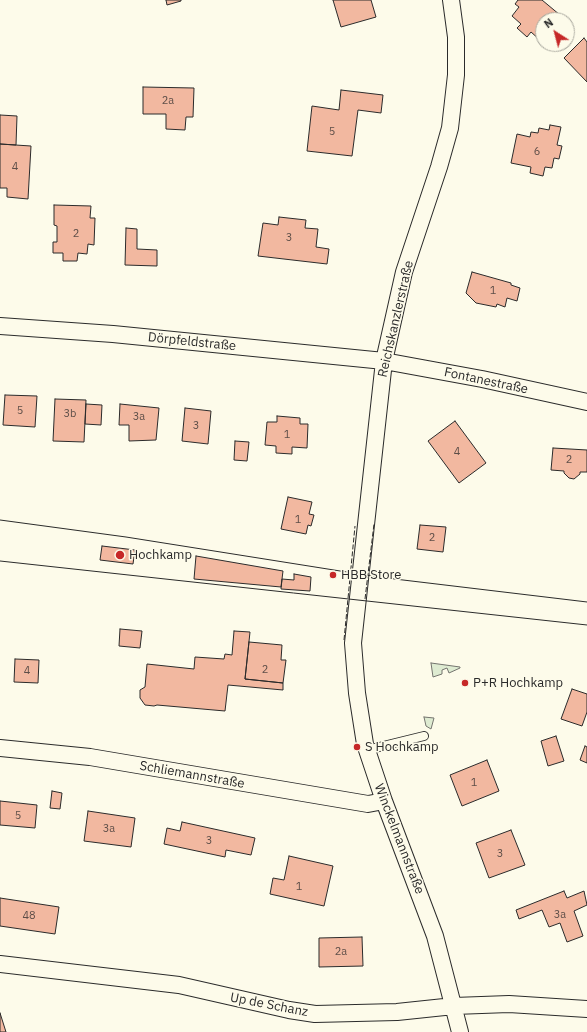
<!DOCTYPE html>
<meta charset="utf-8">
<style>
body{margin:0}
#map{position:relative;width:587px;height:1032px;overflow:hidden;background:#fdfbea;font-family:"IBM Plex Sans",sans-serif}
canvas{display:block}
.north{position:absolute;left:535px;top:12px;width:40px;height:40px;box-sizing:border-box;background:#fdfbea;border:1px solid #a9a89e;border-radius:50%;rotate:324deg;font-size:11px;font-weight:700;line-height:16px;text-align:center;color:#2b2b2b}
.north::after{content:'';display:block;margin:auto;width:14px;height:18px;background:#c62828;clip-path:polygon(50% 0,100% 100%,50% 72%,0 100%)}
</style>
<div id="map">
<canvas width="587" height="1032"></canvas>
<div class="north">N</div>
</div>
<script>
const context = document.querySelector('canvas').getContext('2d');
context.lineJoin = 'round';
function paint(path, color) { context.fillStyle = color; context.fill(path, 'evenodd'); }
const shape = rows => new Path2D(rows.map(r => 'M' + r).join(''));
function trace(path, color, width, dash) { context.strokeStyle = color; context.lineWidth = width; context.lineCap = dash ? 'butt' : 'round'; context.setLineDash(dash || []); context.stroke(path); }
function label(font, color, halo, rows, align = 'center') {
  context.font = font + ' "IBM Plex Sans",sans-serif'; context.lineWidth = 3; context.setLineDash([]); context.textBaseline = 'middle'; context.strokeStyle = halo; context.fillStyle = color; for (const [text, x, y, turn = 0] of rows) {
    context.save(); context.translate(x, y); context.rotate((+turn || 0) * Math.PI / 180); context.textAlign = isNaN(turn) ? turn : align; if (halo) context.strokeText(text, 0, 0); context.fillText(text, 0, 0); context.restore();
  }
}
const green = shape([
 [431,663,460,667,460,668,449,673,447,668,442,670,442,674,433,677,431,663],
 [424,717,434,718,431,729,426,726,424,717]
]);
const building = shape([
 [166,0,181,0,181,1,167,5,166,0],
 [333,0,371,0,376,17,341,27,333,0],
 [518,0,542,0,560,15,556,20,543,20,543,36,540,40,531,32,527,37,517,28,521,24,512,16,519,7,515,4,518,0],
 [584,38,587,42,587,82,564,58,584,38],
 [143,87,194,88,193,117,186,117,185,130,166,129,166,114,143,114,143,87],
 [341,90,383,95,381,113,358,110,352,156,307,151,312,106,339,110,341,90],
 [0,115,17,116,16,145,0,144,0,115],
 [550,125,561,127,557,145,562,146,559,159,554,158,552,168,545,167,543,176,530,173,531,167,511,163,517,134,530,137,531,132,538,133,539,128,549,130,550,125],
 [0,144,31,146,28,199,7,197,7,188,0,188,0,144],
 [54,205,91,206,90,218,95,218,94,245,88,244,87,254,78,253,77,261,63,261,63,253,53,253,53,242,57,242,57,226,54,225,54,205],
 [279,217,306,220,305,228,318,229,316,247,329,249,327,264,258,256,263,223,278,225,279,217],
 [126,228,137,229,137,249,157,250,157,266,125,265,126,228],
 [472,272,511,283,511,285,520,288,517,301,507,298,505,307,497,304,496,307,476,303,466,293,472,272],
 [5,395,37,396,35,427,3,425,5,395],
 [55,399,86,400,84,442,53,441,55,399],
 [86,404,102,405,101,425,85,424,86,404],
 [120,404,159,408,156,440,129,441,129,425,119,425,120,404],
 [185,408,211,411,208,444,182,441,185,408],
 [277,416,300,418,300,424,308,424,307,448,292,447,292,454,276,453,276,446,265,445,267,422,277,422,277,416],
 [455,421,486,463,459,483,428,441,455,421],
 [235,441,249,442,247,461,234,460,235,441],
 [553,448,587,450,587,472,580,472,580,474,574,479,569,478,564,473,564,471,551,470,553,448],
 [288,497,312,502,309,514,314,515,311,526,308,525,306,534,281,529,288,497],
 [420,525,446,527,443,552,417,549,420,525],
 [102,546,135,550,133,564,100,560,102,546],
 [196,556,283,571,281,587,194,579,196,556],
 [294,574,311,577,310,591,281,589,282,579,294,580,294,574],
 [120,629,142,631,140,648,119,646,120,629],
 [234,631,250,632,245,679,283,683,283,690,228,685,225,711,157,705,154,706,145,705,140,698,140,690,145,687,147,664,194,669,195,657,224,659,225,654,232,655,234,631],
 [249,642,282,645,281,660,286,660,283,683,245,679,249,642],
 [15,659,39,660,38,683,14,682,15,659],
 [572,689,587,694,587,712,582,726,561,719,572,689],
 [556,736,564,761,548,766,541,741,556,736],
 [585,746,587,747,587,763,580,760,585,746],
 [487,760,499,791,462,806,450,775,487,760],
 [52,791,62,793,60,809,50,808,52,791],
 [0,801,37,805,35,828,0,825,0,801],
 [88,811,135,818,131,847,84,841,88,811],
 [182,822,255,838,251,855,226,850,225,857,164,844,167,828,180,831,182,822],
 [511,830,525,865,489,878,476,843,511,830],
 [289,856,333,866,324,906,270,894,273,878,284,880,289,856],
 [564,891,567,898,584,891,587,905,574,911,583,936,567,942,560,923,549,927,542,910,519,919,516,910,564,891],
 [0,898,59,907,55,934,0,926,0,898],
 [362,937,363,966,319,967,319,938,362,937],
 [0,1013,6,1032,0,1032,0,1013]
]);
const service = shape([
 [367,750,424,736]
]);
const minor = shape([
 [451,0,456,37,456,75,450,128,439,167,404,272,384,361,353,643,357,693,365,744,384,801,435,936,460,1032],
 [0,326,113,334,384,361,482,379,587,402],
 [0,748,90,757,368,804,384,801],
 [0,964,179,985,289,1010,315,1014,397,1012,454,1006,509,1004,587,1009]
]);
const tram = shape([
 [0,520,126,537,378,577,587,602],
 [0,561,587,625]
]);
const fence = shape([
 [365,599,374,524],
 [344,640,355,526]
]);
const markers = [
 [120,555,5,"#c62828"],
 [333,575,4,"#c62828"],
 [465,683,4,"#c62828"],
 [357,747,4,"#c62828"]
];
const numberNames = [
 ["2a",168,101],
 ["5",332,132],
 ["6",537,152],
 ["4",15,167],
 ["2",76,234],
 ["3",289,238],
 ["1",493,291],
 ["5",20,411],
 ["3b",70,414],
 ["3a",139,417],
 ["3",196,426],
 ["1",287,435],
 ["4",457,452],
 ["2",569,460],
 ["1",298,520],
 ["2",432,538],
 ["2",265,670],
 ["4",27,671],
 ["1",474,783],
 ["5",18,816],
 ["3a",109,829],
 ["3",209,841],
 ["3",500,854],
 ["1",299,887],
 ["3a",560,915],
 ["48",29,916],
 ["2a",341,952]
];
const streetNames = [
 ["Reichskanzlerstraße",396,319,-77],
 ["Dörpfeldstraße",192,342,6],
 ["Fontanestraße",486,381,12],
 ["Schliemannstraße",192,775,10],
 ["Winckelmannstraße",399,839,69],
 ["Up de Schanz",269,1005,11]
];
const poiNames = [
 ["Hochkamp",129,555],
 ["HBB Store",341,575],
 ["P+R Hochkamp",473,683],
 ["S Hochkamp",365,747]
];
paint(green, '#deebd1');
trace(green, '#74746e', 1);
paint(building, '#f2b8a0');
trace(building, '#2b2b2b', 1);
trace(service, '#2b2b2b', 10);
trace(minor, '#2b2b2b', 18);
trace(service, '#fdfbea', 8);
trace(minor, '#fdfbea', 16);
trace(tram, '#2b2b2b', 1);
trace(fence, '#2b2b2b', 1, [5, 2]);
for (const [x, y, r, color] of markers) { const dot = new Path2D(); dot.arc(x, y, r, 0, 2 * Math.PI); context.fillStyle = color; context.fill(dot); trace(dot, '#fdfbea', 1.5); }
label('11px', '#5d4e48', null, numberNames);
label('13px', '#2b2b2b', '#fdfbea', streetNames);
label('13px', '#2b2b2b', '#fdfbea', poiNames, 'left');
</script>
